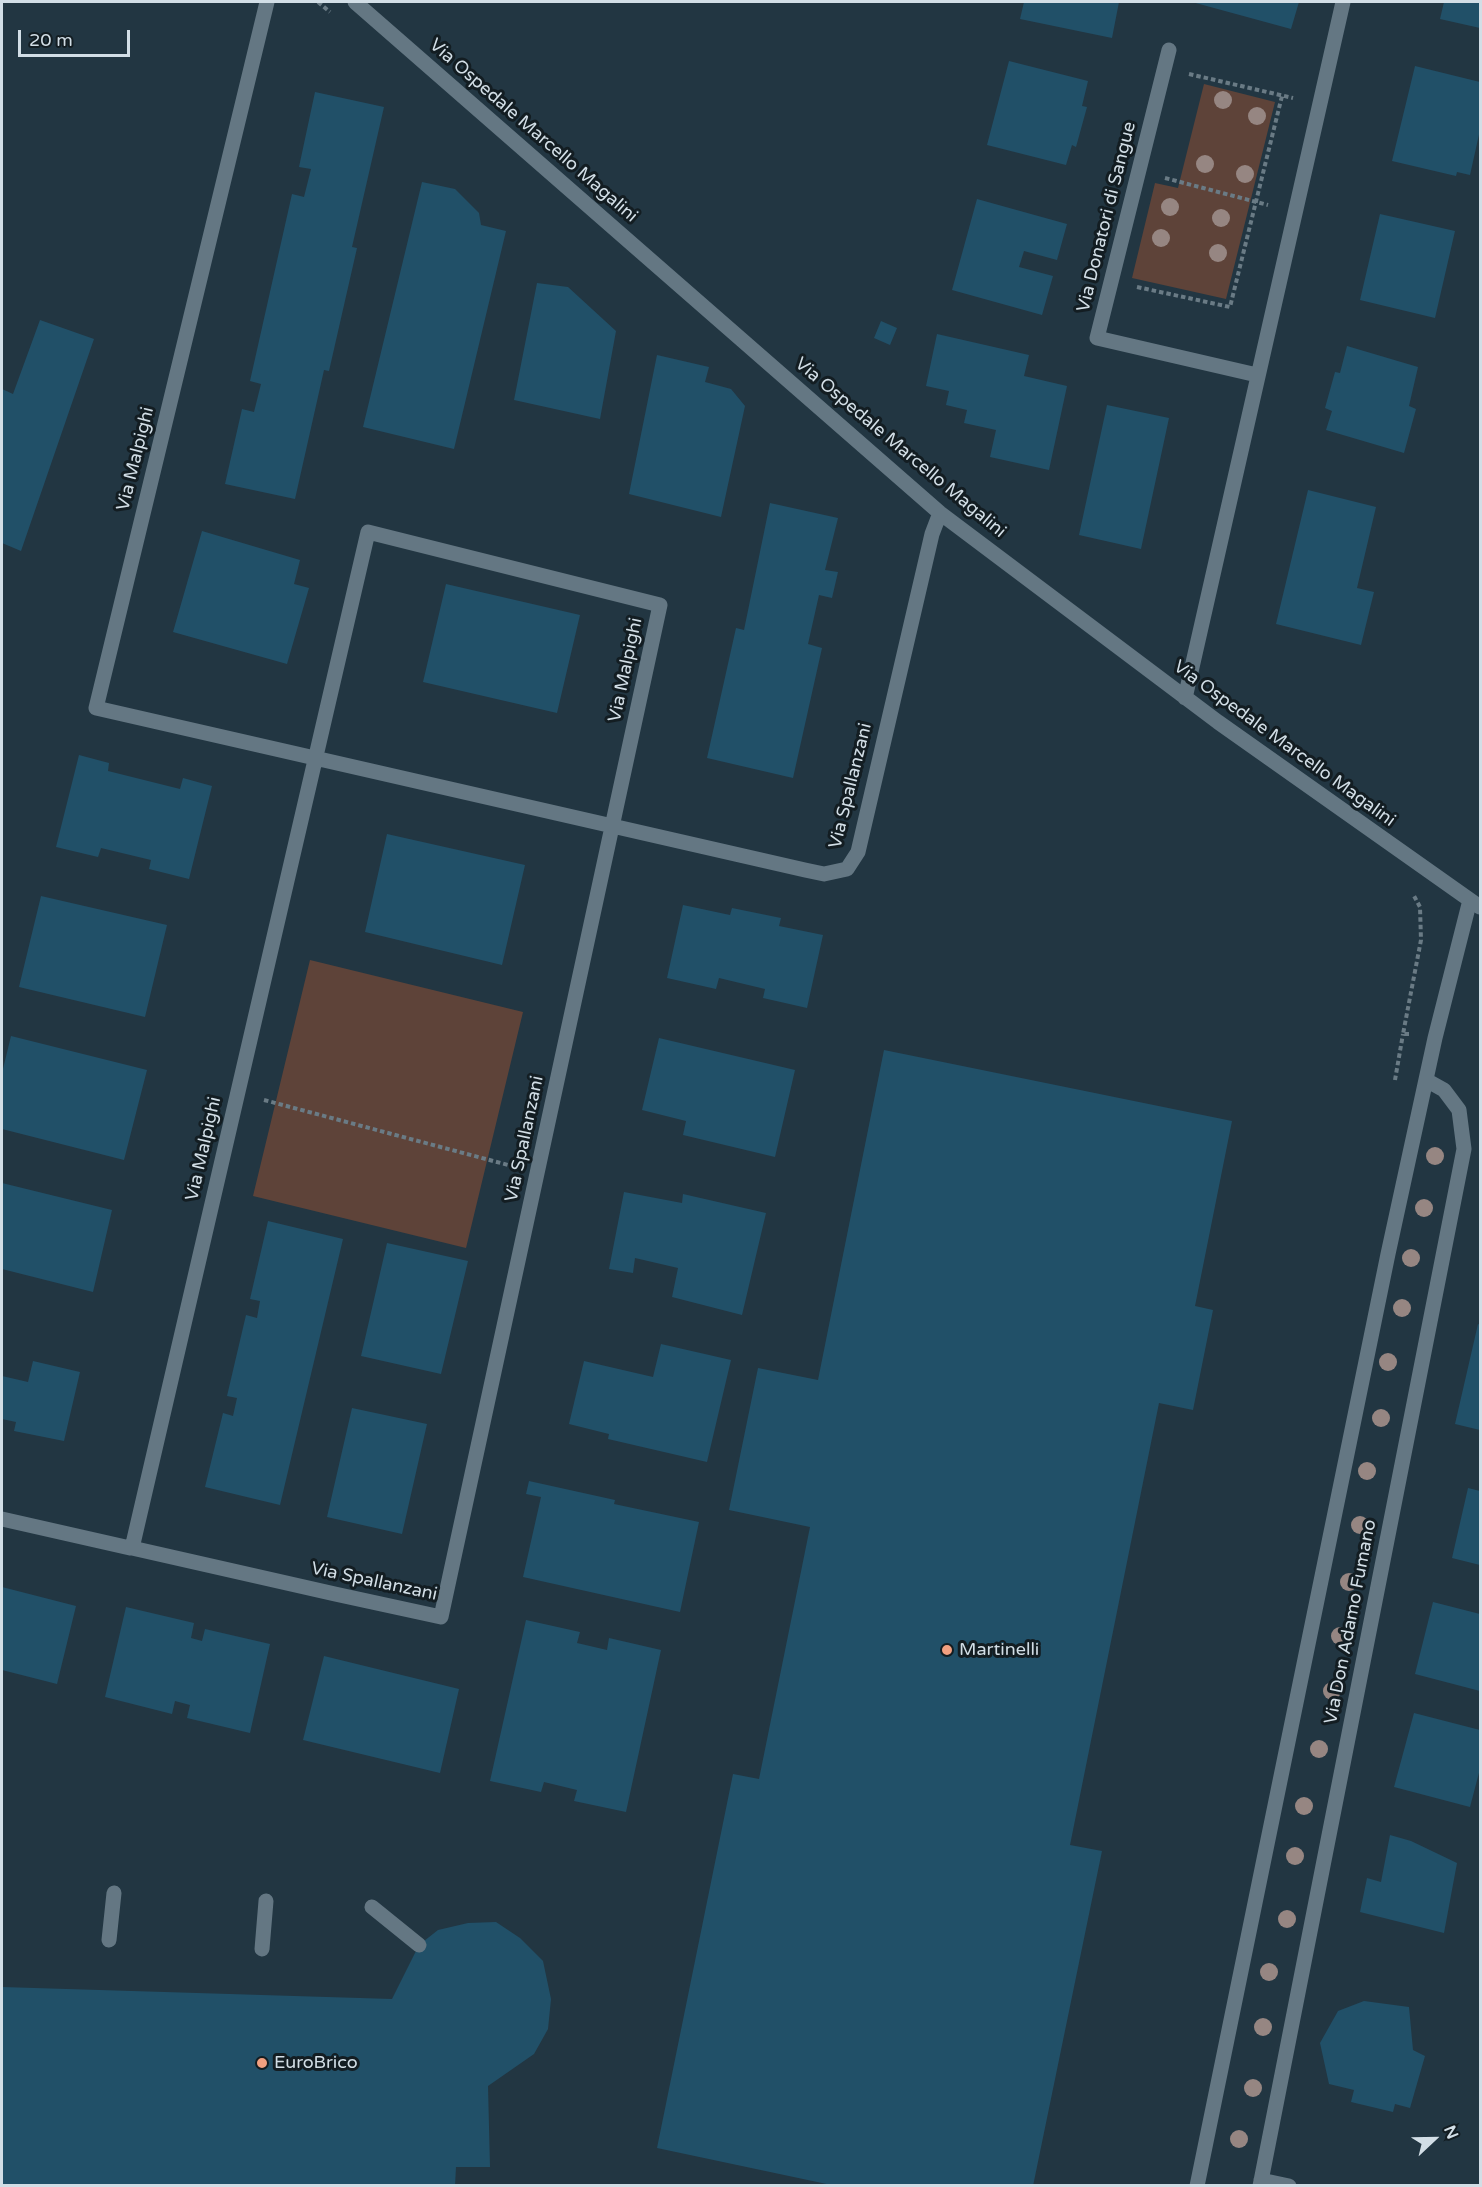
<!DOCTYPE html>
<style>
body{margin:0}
#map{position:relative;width:1482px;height:2187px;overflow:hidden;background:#223642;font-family:"Varela Round",sans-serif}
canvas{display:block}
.frame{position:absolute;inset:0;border:3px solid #d2dee6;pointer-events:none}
.north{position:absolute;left:1404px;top:2109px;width:60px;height:60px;-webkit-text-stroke:4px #131d22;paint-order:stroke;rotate:68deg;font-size:16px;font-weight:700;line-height:24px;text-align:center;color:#d2dee6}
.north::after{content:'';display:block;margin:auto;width:21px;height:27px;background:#d2dee6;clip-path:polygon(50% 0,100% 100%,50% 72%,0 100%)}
.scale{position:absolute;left:18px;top:30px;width:112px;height:27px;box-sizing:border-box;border:3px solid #d2dee6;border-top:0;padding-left:8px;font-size:18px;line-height:21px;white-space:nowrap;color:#d2dee6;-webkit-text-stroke:4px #131d22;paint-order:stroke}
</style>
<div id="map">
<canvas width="1482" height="2187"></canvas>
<div class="frame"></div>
<div class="north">N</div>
<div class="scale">20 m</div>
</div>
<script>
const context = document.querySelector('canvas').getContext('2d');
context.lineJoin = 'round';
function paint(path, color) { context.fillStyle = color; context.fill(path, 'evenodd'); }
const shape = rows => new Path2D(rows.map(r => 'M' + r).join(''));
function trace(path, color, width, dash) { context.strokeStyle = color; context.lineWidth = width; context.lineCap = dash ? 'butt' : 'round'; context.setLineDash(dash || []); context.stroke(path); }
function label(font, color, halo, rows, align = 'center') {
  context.font = font + ' "Varela Round",sans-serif'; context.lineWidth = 6; context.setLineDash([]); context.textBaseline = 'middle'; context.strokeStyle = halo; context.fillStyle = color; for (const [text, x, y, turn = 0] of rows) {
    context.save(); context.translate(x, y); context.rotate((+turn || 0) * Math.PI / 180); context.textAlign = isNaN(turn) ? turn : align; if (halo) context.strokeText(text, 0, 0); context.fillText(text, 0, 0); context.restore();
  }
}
const green = shape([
 [1204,84,1275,102,1226,299,1132,278,1155,183,1178,188],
 [310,960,523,1012,466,1248,253,1196]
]);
const building = shape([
 [1024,2,1119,2,1112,38,1020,19],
 [1192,2,1299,2,1291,29],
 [1444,2,1480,2,1480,28,1440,19],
 [1009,61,1088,81,1082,106,1087,107,1076,147,1072,145,1066,165,987,145],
 [1415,66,1480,82,1480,130,1470,175,1457,172,1456,176,1392,161],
 [315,92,384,107,352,247,357,248,329,371,324,370,295,499,225,484,242,409,254,412,261,384,250,381,292,194,304,197,311,169,299,167],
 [422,182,455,189,479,213,481,225,506,231,454,449,363,427],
 [977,199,1067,224,1057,260,1024,251,1019,267,1053,276,1042,315,952,290],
 [1380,214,1455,231,1435,318,1360,300],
 [537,283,568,287,616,331,600,419,514,400],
 [40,320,94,339,21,551,2,543,2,389,13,394],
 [881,321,897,328,890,345,874,338],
 [937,334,1029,355,1024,376,1067,386,1049,470,990,457,996,430,964,423,967,410,946,405,949,391,926,386],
 [1347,346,1418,367,1409,406,1416,409,1404,453,1326,430,1332,411,1325,408,1335,372,1340,373],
 [657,355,709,367,705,382,731,389,745,406,721,517,629,494],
 [1107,405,1169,418,1141,549,1079,535],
 [1308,490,1376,507,1357,588,1374,592,1361,645,1276,624],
 [770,503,838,518,825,570,838,572,832,598,819,595,808,644,822,648,793,778,707,758,736,628,744,630],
 [202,531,300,560,294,584,309,588,287,664,173,632],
 [446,584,580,615,557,713,423,682],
 [79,755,109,763,108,771,180,789,183,778,212,786,189,879,149,869,151,860,101,848,98,857,56,847],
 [387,834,525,865,502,965,365,932],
 [41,896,167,925,145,1017,19,987],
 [683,905,730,915,732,908,781,918,779,926,823,935,807,1008,763,998,765,989,719,978,716,989,667,978],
 [11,1036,147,1070,124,1160,2,1129,2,1073],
 [659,1038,795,1070,775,1157,683,1135,686,1121,642,1110],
 [884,1050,1232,1121,1195,1306,1213,1310,1193,1410,1159,1403,1070,1845,1102,1851,1033,2186,836,2186,657,2148,733,1774,759,1779,810,1527,729,1510,758,1368,818,1380],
 [2,1183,112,1210,93,1292,2,1269],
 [624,1192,682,1203,683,1194,766,1213,742,1315,672,1297,678,1268,635,1258,633,1273,609,1269],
 [268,1221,343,1239,280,1505,205,1487,223,1413,233,1416,237,1398,227,1396,246,1315,257,1318,260,1301,250,1299],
 [387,1243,468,1261,441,1374,361,1356],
 [1478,1324,1480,1325,1480,1430,1455,1424],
 [661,1344,731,1360,707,1462,608,1439,609,1434,569,1424,584,1361,653,1377],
 [33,1361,80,1372,64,1441,14,1431,16,1422,2,1419,2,1376,28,1382],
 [352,1408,427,1424,402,1534,327,1517],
 [529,1481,615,1500,614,1504,699,1522,680,1612,523,1577,541,1497,526,1494],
 [1468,1488,1480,1491,1480,1565,1452,1558],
 [2,1587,76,1606,57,1684,2,1670],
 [1433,1602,1480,1614,1480,1691,1415,1674],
 [126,1607,194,1623,191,1638,202,1641,205,1629,270,1644,250,1733,187,1718,190,1705,175,1701,172,1714,105,1697],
 [526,1620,580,1632,577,1643,607,1650,609,1638,661,1650,626,1812,574,1801,577,1790,544,1782,541,1792,490,1781],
 [324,1656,459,1689,440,1773,303,1740],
 [1414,1713,1480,1730,1480,1769,1470,1807,1394,1787],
 [1390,1835,1411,1841,1457,1863,1444,1933,1360,1912,1367,1878,1381,1882],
 [496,1922,520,1938,543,1961,551,1999,548,2029,534,2054,488,2086,490,2167,456,2167,455,2186,2,2186,2,1987,392,1999,419,1945,438,1930,468,1923],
 [1364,2001,1409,2007,1413,2050,1425,2056,1410,2108,1395,2104,1393,2112,1351,2102,1354,2090,1329,2084,1320,2043,1338,2011]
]);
const path = shape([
 [318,2,330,12],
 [1189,74,1293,98],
 [1165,178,1268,205],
 [1137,287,1230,307,1282,96],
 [1409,1034,1403,1034,1421,940,1420,907,1413,894],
 [1395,1080,1403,1034],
 [264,1100,512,1166]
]);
const minor = shape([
 [267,2,96,708,805,870,824,874,847,869,858,852,932,534,940,513],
 [355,2,940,513,1218,722,1480,907],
 [1169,50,1097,338,1257,375],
 [1185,698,1343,2],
 [2,1519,130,1548,132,1548,335,1594,441,1617,660,605,368,532,132,1548],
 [372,1907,419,1945],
 [109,1940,114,1893],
 [262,1949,266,1901],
 [1261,2180,1289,2186],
 [1197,2186,1388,1254,1435,1038,1470,900],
 [1260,2186,1464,1149,1459,1110,1444,1090,1426,1080]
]);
const trees = [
 [1223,100],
 [1257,116],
 [1205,164],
 [1245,174],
 [1170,207],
 [1221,218],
 [1161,238],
 [1218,253],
 [1435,1156],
 [1424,1208],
 [1411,1258],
 [1402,1308],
 [1388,1362],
 [1381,1418],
 [1367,1471],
 [1360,1525],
 [1349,1582],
 [1340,1636],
 [1332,1691],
 [1319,1749],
 [1304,1806],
 [1295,1856],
 [1287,1919],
 [1269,1972],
 [1263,2027],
 [1253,2088],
 [1239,2139]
];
const markers = [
 [947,1650,6,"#f2a080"],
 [262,2063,6,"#f2a080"]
];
const streetNames = [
 ["Via Ospedale Marcello Magalini",533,131,41],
 ["Via Donatori di Sangue",1107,217,-76],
 ["Via Ospedale Marcello Magalini",900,448,40],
 ["Via Malpighi",136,459,-76],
 ["Via Malpighi",626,670,-78],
 ["Via Ospedale Marcello Magalini",1284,744,36],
 ["Via Spallanzani",851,786,-76],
 ["Via Spallanzani",525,1139,-78],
 ["Via Malpighi",204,1149,-77],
 ["Via Spallanzani",374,1582,12],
 ["Via Don Adamo Fumano",1351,1622,-79]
];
const poiNames = [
 ["Martinelli",959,1650],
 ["EuroBrico",274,2063]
];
paint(green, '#5e4339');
paint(building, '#215068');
trace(path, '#6a7b85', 4, [4.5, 3]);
trace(minor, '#647783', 15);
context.fillStyle = '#968682';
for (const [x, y] of trees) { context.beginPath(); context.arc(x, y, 9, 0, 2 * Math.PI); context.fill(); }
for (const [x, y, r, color] of markers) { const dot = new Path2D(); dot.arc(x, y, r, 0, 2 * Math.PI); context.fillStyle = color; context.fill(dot); trace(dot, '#131d22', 2); }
label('18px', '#d2dee6', '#131d22', streetNames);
label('18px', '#d2dee6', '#131d22', poiNames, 'left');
</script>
